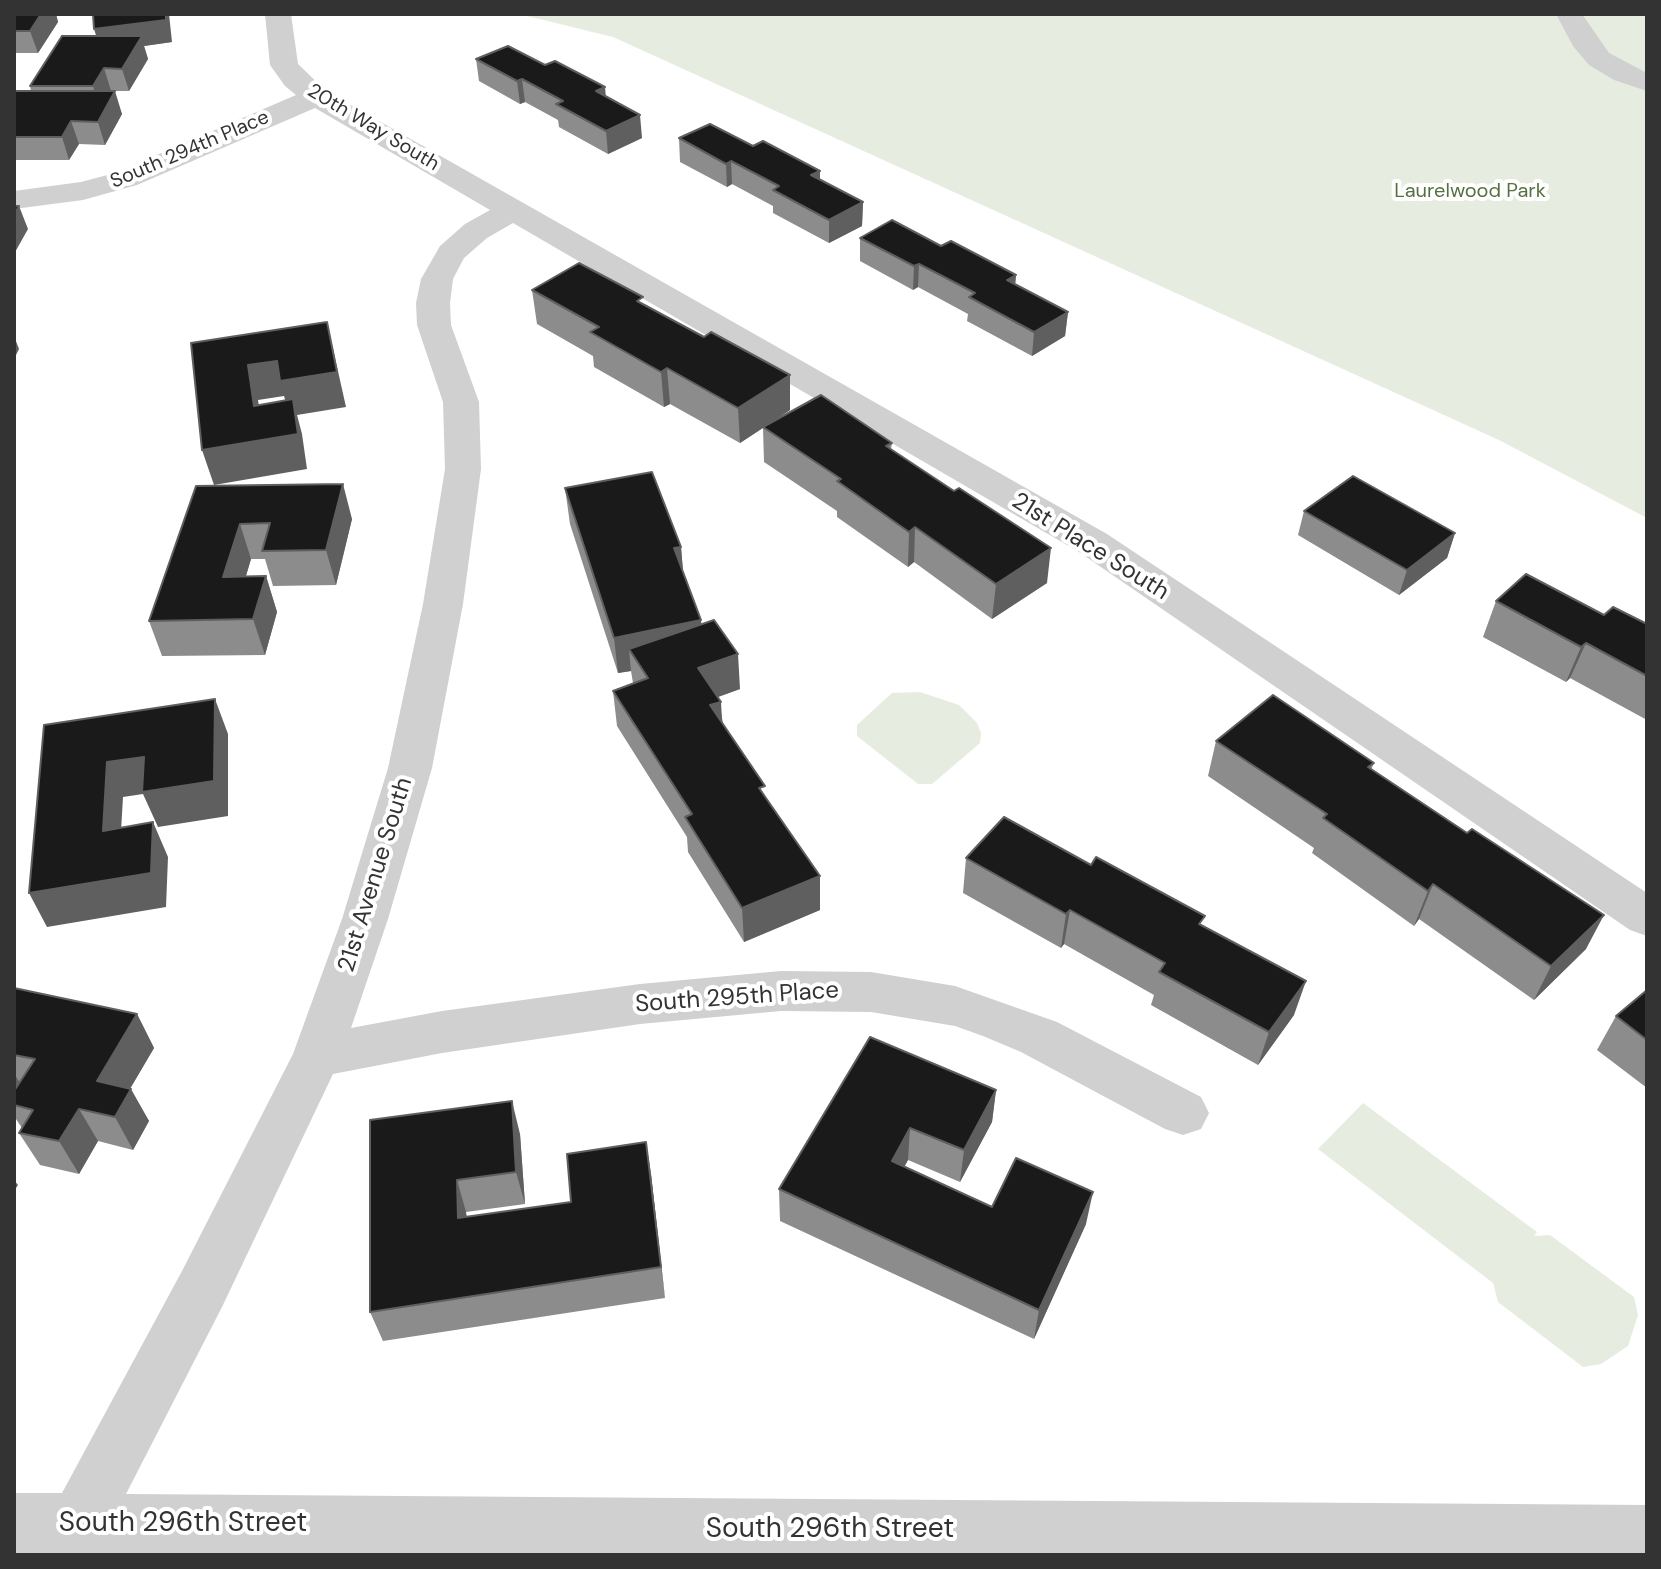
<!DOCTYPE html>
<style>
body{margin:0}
#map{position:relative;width:1661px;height:1569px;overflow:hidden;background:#fff;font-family:"DM Sans",sans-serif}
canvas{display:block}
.frame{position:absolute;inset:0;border:16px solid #333;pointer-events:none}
</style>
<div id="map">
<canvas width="1661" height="1569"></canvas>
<div class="frame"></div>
</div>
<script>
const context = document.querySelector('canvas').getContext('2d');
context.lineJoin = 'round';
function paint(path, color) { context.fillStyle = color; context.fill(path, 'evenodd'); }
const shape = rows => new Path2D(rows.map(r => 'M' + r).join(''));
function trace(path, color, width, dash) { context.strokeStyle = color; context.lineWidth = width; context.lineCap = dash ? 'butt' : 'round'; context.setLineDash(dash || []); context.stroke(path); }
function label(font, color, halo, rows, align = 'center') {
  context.font = font + ' "DM Sans",sans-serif'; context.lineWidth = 8; context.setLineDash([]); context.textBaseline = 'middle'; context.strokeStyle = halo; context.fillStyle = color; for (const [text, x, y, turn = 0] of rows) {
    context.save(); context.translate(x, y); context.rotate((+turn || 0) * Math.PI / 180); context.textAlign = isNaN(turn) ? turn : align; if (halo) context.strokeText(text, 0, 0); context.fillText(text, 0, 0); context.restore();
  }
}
const green = shape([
 [519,14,1647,14,1647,518,1499,440,613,37],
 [920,692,959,705,977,723,981,733,980,743,932,784,918,784,857,736,857,725,892,693],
 [1363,1103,1537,1232,1534,1236,1550,1235,1634,1297,1638,1315,1628,1346,1601,1364,1583,1367,1498,1302,1493,1283,1318,1149]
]);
const minor = shape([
 [265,14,291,14,298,64,326,91,1107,534,1647,893,1647,936,1630,930,1079,552,513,223,487,238,464,258,453,279,450,303,451,325,479,402,481,469,463,604,432,768,388,919,351,1028,442,1011,640,984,781,971,871,972,955,986,1057,1022,1201,1097,1209,1113,1201,1129,1183,1135,1165,1129,1021,1052,983,1036,955,1026,871,1012,781,1011,640,1024,442,1053,333,1074,222,1307,126,1494,1647,1505,1647,1555,14,1553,14,1493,62,1493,182,1271,293,1054,342,919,388,768,423,604,445,469,443,402,417,325,416,303,421,279,440,246,465,224,490,210,315,108,137,185,83,200,14,209,14,191,81,182,115,173,296,95,285,86,270,65,265,14],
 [1556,14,1582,14,1609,53,1647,73,1647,91,1614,80,1589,65,1573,46,1556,14]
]);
const wall = shape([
 [14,14,56,14,58,22,38,53,14,53],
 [62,36,172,42,144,46,148,59,129,91,111,91,122,114,105,145,79,144,69,160,14,160,14,91,31,91,30,86],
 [476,59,606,96,642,138,608,154,559,127,558,120,525,102,520,104,479,81],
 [679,138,820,180,863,202,862,226,829,243,773,213,773,206,732,184,727,187,680,162],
 [860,238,941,246,1016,275,1015,284,1068,312,1065,336,1032,356,967,321,968,314,918,287,913,290,860,261],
 [532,290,644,304,704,337,790,375,790,410,770,423,892,443,891,449,1047,583,992,619,914,562,908,567,837,517,837,511,764,462,763,428,740,443,670,404,664,407,594,367,593,356,537,324],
 [196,486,352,519,336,585,273,586,265,559,251,559,246,576,266,576,277,612,265,655,162,656,149,621],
 [565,488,681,547,683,572,701,624,740,689,718,697,723,723,765,796,820,910,744,942,688,852,687,837,617,726,613,691,633,683,631,671,618,673,570,524],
 [1304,511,1455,533,1447,558,1399,595,1298,535],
 [1496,601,1604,615,1647,624,1647,720,1570,678,1566,682,1483,637],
 [1216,741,1374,763,1371,770,1586,949,1534,1000,1419,919,1414,926,1312,853,1314,848,1208,776],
 [966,858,1203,926,1294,1015,1258,1065,1151,1005,1154,995,1064,944,1061,948,963,893],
 [14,988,137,1014,154,1048,130,1089,149,1121,133,1150,98,1141,79,1174,40,1165,19,1133,22,1128,14,1116],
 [1647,990,1647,1088,1597,1050,1616,1016],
 [870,1037,996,1090,992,1122,960,1182,908,1160,904,1167,992,1207,1086,1224,1034,1339,780,1221,779,1189],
 [370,1120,520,1134,525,1204,466,1212,467,1217,571,1202,651,1174,665,1298,383,1341,370,1312]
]);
const shadedWall = shape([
 [41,14,56,14,58,22,38,53,30,31],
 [166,14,169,14,172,42,144,46,148,59,129,91,122,69,101,51,94,29],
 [104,68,111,91,100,109,93,86],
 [522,79,525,102,520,104,517,81],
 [605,87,607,110,596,91],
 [115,91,122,114,105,145,98,122],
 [640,115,642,138,608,154,606,131],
 [71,121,79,144,69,160,62,137],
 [731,161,732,184,727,187,726,164],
 [820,171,820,194,811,175],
 [863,202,862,226,829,243,829,220],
 [19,206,28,229,14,254,14,215],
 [919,264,918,287,913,290,914,266],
 [1016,275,1014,298,1007,280],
 [1068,312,1065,336,1032,356,1034,332],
 [327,322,346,407,297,415,302,434,307,469,214,485,202,450,254,406,248,365],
 [284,396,290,416,264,440,258,400],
 [14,336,19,349,14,359],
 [667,368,670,404,664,407,661,372],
 [790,375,790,410,740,443,738,408],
 [343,484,352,519,336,585,326,550],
 [240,524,251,559,235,612,223,577],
 [915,527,914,562,908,567,909,532],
 [1455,533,1447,558,1399,595,1407,570],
 [681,547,684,582,674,548],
 [1051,548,1047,583,992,619,996,584],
 [266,576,277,612,265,655,253,619],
 [701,620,704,656,629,649,631,671,618,673,614,638],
 [1586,643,1570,678,1566,682,1581,647],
 [738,654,740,689,701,703,698,668],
 [215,699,228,734,228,816,158,827,143,794,123,797,119,865,103,831,107,762],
 [721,702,723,737,710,705],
 [153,822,168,857,166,907,47,927,29,893],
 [820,876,820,910,744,942,742,908],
 [1433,884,1419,919,1414,926,1428,891],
 [1070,910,1064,944,1061,948,1066,914],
 [1604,915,1586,949,1534,1000,1551,966],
 [1306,981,1294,1015,1258,1065,1269,1032],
 [137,1014,154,1048,115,1114,97,1081],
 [14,1073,21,1085,14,1096],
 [131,1089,149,1121,133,1150,115,1117],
 [996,1090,992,1122,960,1182,964,1150],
 [512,1101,520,1134,525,1204,516,1172],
 [79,1109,98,1141,79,1174,59,1141],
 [910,1128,908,1160,890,1193,892,1161],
 [646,1142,651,1174,665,1298,661,1267],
 [14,1180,18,1185,14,1191],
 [457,1180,466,1212,468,1249,458,1218],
 [1093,1192,1086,1224,1034,1339,1039,1310]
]);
const building = shape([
 [14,14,41,14,30,31,14,31,14,14],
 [93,14,166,14,166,20,94,29,93,14],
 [62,36,142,36,122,69,104,68,93,86,30,86,62,36],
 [508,46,545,65,555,61,605,87,596,91,640,115,606,131,556,104,563,101,522,79,517,81,476,59,508,46],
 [14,91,115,91,98,122,71,121,62,137,14,137,14,91],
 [710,124,753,146,763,141,820,171,811,175,863,202,829,220,773,190,779,186,731,161,726,164,679,138,710,124],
 [14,206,19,206,14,215,14,206],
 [892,220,941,246,951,241,1016,275,1007,280,1068,312,1034,332,969,297,975,293,919,264,914,266,860,238,892,220],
 [579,263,643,297,637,301,704,337,711,332,790,375,738,408,667,368,661,372,590,332,599,327,532,290,579,263],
 [327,322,337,372,280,381,277,361,248,365,254,406,293,399,298,434,202,450,191,343,327,322],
 [821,395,892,443,886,446,954,491,959,488,1051,548,996,584,915,527,909,532,837,481,841,479,763,427,821,395],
 [652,472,681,547,674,548,701,620,614,638,565,488,652,472],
 [1353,476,1455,533,1407,570,1304,511,1353,476],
 [343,484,326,550,262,551,270,523,240,524,223,577,266,576,253,619,149,621,196,486,343,484],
 [1526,574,1604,615,1613,607,1647,624,1647,676,1586,643,1581,647,1496,601,1526,574],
 [714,620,738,654,698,668,721,702,710,705,765,786,759,788,820,876,742,908,685,817,692,814,613,691,648,678,629,649,714,620],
 [1273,695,1374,763,1368,767,1467,833,1472,829,1604,915,1551,966,1433,884,1428,891,1323,818,1327,814,1216,741,1273,695],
 [215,699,214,781,142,792,144,757,107,762,103,831,153,822,151,873,29,893,44,725,215,699],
 [1004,817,1091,865,1096,857,1205,916,1199,924,1306,981,1269,1032,1159,972,1165,963,1070,910,1066,914,966,858,1004,817],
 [14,988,137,1014,97,1081,131,1089,115,1117,79,1109,59,1141,19,1133,33,1110,14,1105,14,1091,35,1059,14,1055,14,988],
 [1647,990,1647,1040,1616,1016,1647,990],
 [870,1037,996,1090,964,1150,910,1128,892,1161,992,1207,1016,1158,1093,1192,1039,1310,779,1189,870,1037],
 [512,1101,516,1172,457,1180,458,1218,571,1202,567,1154,646,1142,661,1267,370,1312,370,1120,512,1101]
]);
const farStreetnames = [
 ["20th Way South",373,128,31],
 ["South 294th Place",190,150,-23]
];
const farParknames = [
 ["Laurelwood Park",1470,192]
];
const streetNames = [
 ["21st Place South",1090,547,32],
 ["21st Avenue South",376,875,-73],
 ["South 295th Place",737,998,-4]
];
const nearStreetnames = [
 ["South 296th Street",183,1524],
 ["South 296th Street",830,1530]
];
paint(green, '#e6ecdf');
paint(minor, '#d0d0d0');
paint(wall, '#8c8c8c');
paint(shadedWall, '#5f5f5f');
paint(building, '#1a1a1a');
trace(building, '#5f5f5f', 2);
label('20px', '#333', '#fff', farStreetnames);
label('20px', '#56703f', '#fff', farParknames);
label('24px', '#333', '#fff', streetNames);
label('28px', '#333', '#fff', nearStreetnames);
</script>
